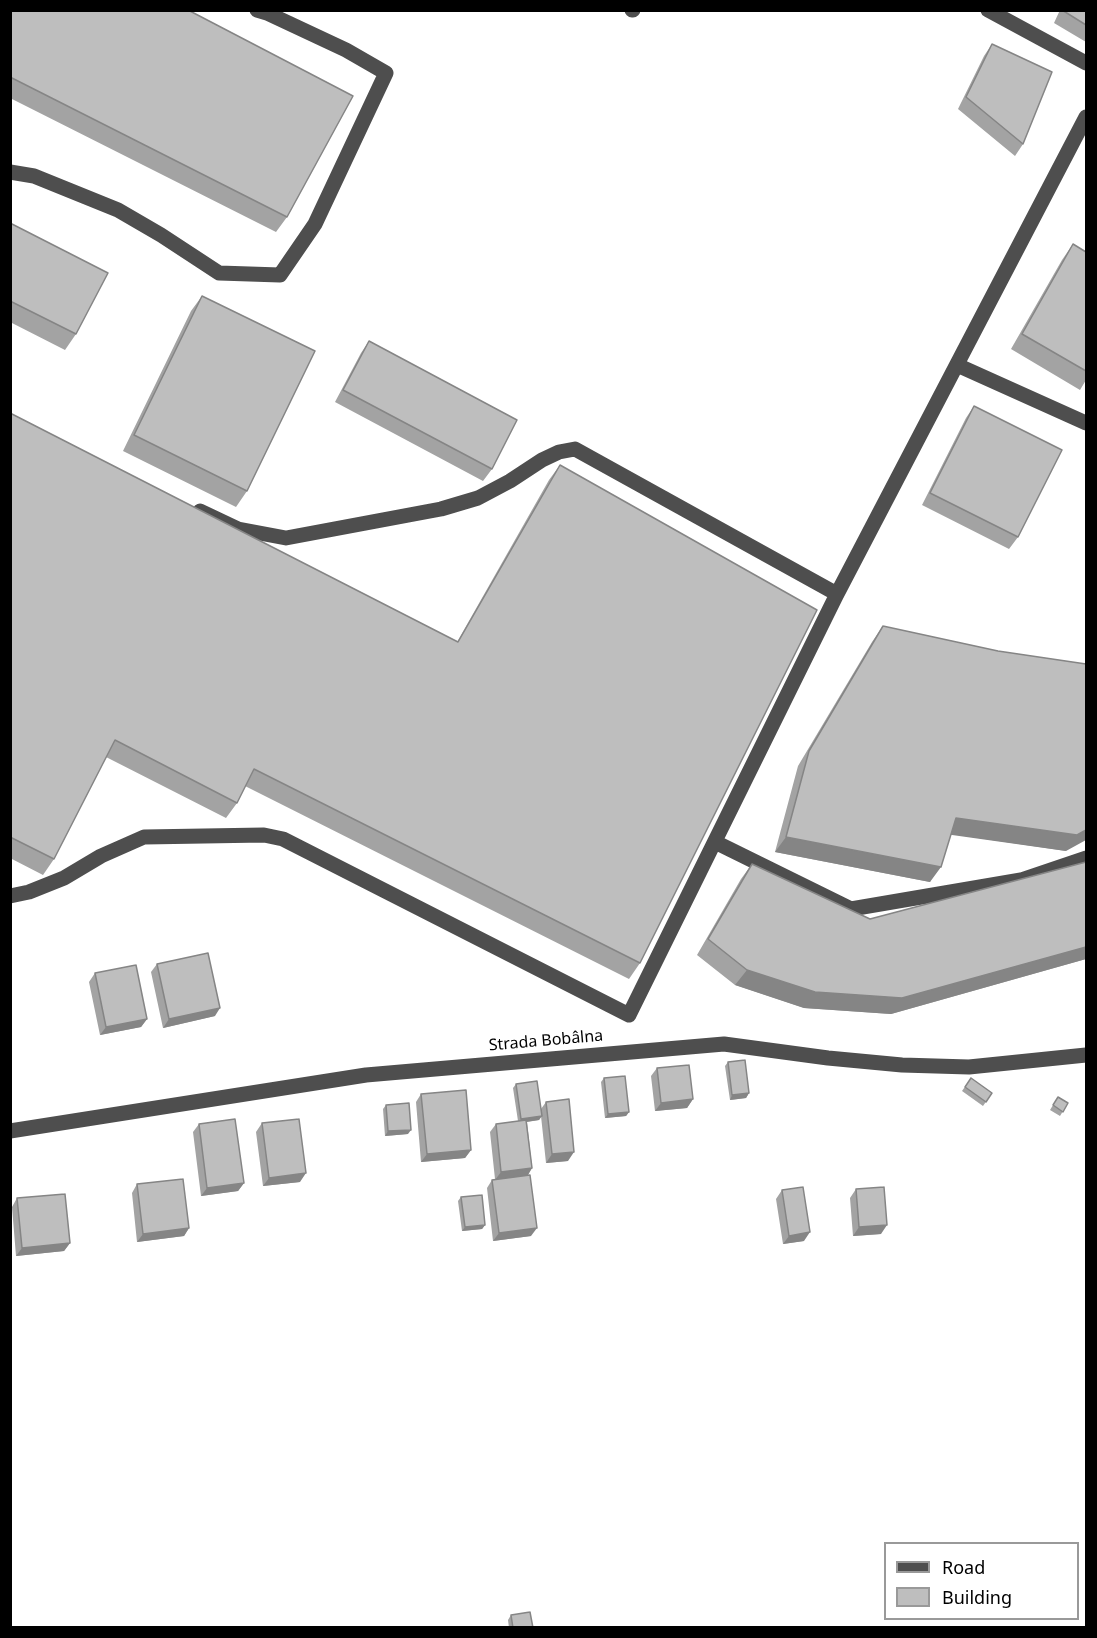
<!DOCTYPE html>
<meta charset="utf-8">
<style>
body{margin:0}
#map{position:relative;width:1097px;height:1638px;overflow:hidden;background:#fff;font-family:"Noto Sans",sans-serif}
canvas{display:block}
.frame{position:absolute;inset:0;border:12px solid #000;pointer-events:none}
.legend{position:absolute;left:884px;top:1542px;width:195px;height:78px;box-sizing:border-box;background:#fff;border:2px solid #999;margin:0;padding:8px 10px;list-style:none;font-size:18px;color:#000}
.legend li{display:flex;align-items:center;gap:12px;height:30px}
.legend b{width:30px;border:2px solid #999}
</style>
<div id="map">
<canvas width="1097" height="1638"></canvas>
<div class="frame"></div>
<ul class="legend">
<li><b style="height:8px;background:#4e4e4e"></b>Road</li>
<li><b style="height:16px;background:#bebebe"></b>Building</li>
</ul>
</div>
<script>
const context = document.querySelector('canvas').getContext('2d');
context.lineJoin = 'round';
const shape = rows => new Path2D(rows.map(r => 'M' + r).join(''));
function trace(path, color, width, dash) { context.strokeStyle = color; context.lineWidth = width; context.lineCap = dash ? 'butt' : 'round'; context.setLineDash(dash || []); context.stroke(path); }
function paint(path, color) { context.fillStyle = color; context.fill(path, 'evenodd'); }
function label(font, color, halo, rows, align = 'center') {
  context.font = font + ' "Noto Sans",sans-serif'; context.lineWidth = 5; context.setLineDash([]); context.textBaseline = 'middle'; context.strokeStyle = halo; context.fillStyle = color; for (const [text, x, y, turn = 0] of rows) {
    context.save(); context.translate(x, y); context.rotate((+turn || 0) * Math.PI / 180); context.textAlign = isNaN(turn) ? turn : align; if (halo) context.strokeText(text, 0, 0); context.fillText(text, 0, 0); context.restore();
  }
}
const minor = shape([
 [632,10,633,10],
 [988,10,1086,63],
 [10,172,34,176,118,210,161,235,219,273,280,275,315,224,386,73,346,50,267,13,257,10],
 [957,365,1086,423],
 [200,511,238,529,286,538,441,509,478,498,510,481,542,460,559,452,575,449,837,594],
 [715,842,851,909,1021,880,1086,858],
 [10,896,29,892,64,878,101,856,144,837,264,835,283,839,629,1015,837,594,1086,117],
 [10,1131,366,1075,724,1044,828,1058,902,1065,969,1067,1086,1055]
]);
const wall = shape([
 [10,10,287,217,276,232,10,98],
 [1060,10,1086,10,1086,42,1054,23],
 [992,44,1023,144,1015,156,958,109,984,56],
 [10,223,76,334,65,350,10,322],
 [1073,244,1086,252,1086,380,1080,390,1011,349,1062,260],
 [202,296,247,491,236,507,123,451,191,311],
 [369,341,492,469,483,481,335,402,361,353],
 [974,406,1018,537,1009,549,922,505,966,418],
 [10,413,457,642,549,480,560,465,640,963,629,979,245,786,237,803,226,818,106,757,54,859,43,875,10,858],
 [883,626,1066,851,951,834,930,882,775,852,798,766,872,642],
 [1086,862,1086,959,891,1014,804,1008,735,985,697,955,741,879,752,864,870,919],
 [157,964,215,1016,163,1028,151,972],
 [95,973,147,1019,141,1027,100,1035,89,982],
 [728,1062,749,1093,746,1098,730,1100,725,1066],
 [657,1068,693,1099,687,1108,655,1111,651,1076],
 [604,1078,629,1112,626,1116,605,1118,601,1082],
 [971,1078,992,1093,983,1106,962,1091],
 [516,1084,541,1109,546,1102,568,1161,546,1163,541,1116,539,1120,527,1122,532,1168,527,1175,531,1236,493,1241,487,1188,492,1180,495,1179,490,1132,496,1124,518,1121,513,1088],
 [421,1094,471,1150,465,1158,421,1162,416,1102],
 [1058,1097,1068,1103,1060,1116,1050,1110],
 [386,1105,408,1134,385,1136,383,1109],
 [262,1123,300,1182,263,1186,256,1132],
 [199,1124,244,1183,238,1191,201,1196,193,1132],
 [137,1184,189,1228,184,1236,137,1242,132,1193],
 [856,1189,881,1234,853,1236,850,1198],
 [782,1190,804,1241,783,1244,776,1199],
 [461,1197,485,1225,482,1229,462,1231,458,1201],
 [17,1198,70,1243,64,1251,16,1256,12,1207],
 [511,1615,533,1628,509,1628,508,1620]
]);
const shadedWall = shape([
 [956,818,1086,830,1086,840,1066,851,945,834],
 [786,837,941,867,930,882,775,852],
 [1086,947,1086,959,891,1014,804,1008,735,985,747,970],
 [220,1008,215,1016,163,1028,169,1019],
 [147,1019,141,1027,100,1035,106,1027],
 [749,1093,746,1098,730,1100,732,1095],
 [693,1099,687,1108,655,1111,661,1103],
 [629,1112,626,1116,605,1118,608,1114],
 [542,1116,539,1120,518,1123,521,1119],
 [411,1130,408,1134,385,1136,388,1131],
 [471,1150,465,1158,421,1162,427,1154],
 [574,1152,568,1161,546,1163,552,1154],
 [532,1168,527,1177,495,1180,501,1172],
 [306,1173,300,1182,263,1186,269,1178],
 [244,1183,238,1191,201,1196,207,1188],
 [485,1225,482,1229,462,1231,465,1227],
 [887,1225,881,1234,853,1236,859,1227],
 [189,1228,184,1236,137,1242,143,1234],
 [537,1228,531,1236,493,1241,499,1233],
 [810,1232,804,1241,783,1244,789,1236],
 [70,1243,64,1251,16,1256,22,1248]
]);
const building = shape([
 [10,10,188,10,353,96,287,217,10,77,10,10],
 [1062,10,1086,10,1086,25,1062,10],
 [992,44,1052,72,1023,144,966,97,992,44],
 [10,223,108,273,76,334,10,301,10,223],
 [1073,244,1086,252,1086,371,1022,334,1073,244],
 [202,296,315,351,247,491,134,435,202,296],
 [369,341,517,420,492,469,343,390,369,341],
 [974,406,1062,450,1018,537,930,493,974,406],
 [10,413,458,642,560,465,817,610,640,963,254,769,237,803,115,740,54,859,10,837,10,413],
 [883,626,998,651,1086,664,1086,830,1077,835,956,818,941,867,786,837,809,751,883,626],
 [1086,862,1086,947,902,998,815,992,747,970,708,939,752,864,870,919,1086,862],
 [208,953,220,1008,169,1019,157,964,208,953],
 [136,965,147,1019,106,1027,95,973,136,965],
 [745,1060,749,1093,732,1095,728,1062,745,1060],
 [689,1065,693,1099,661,1103,657,1068,689,1065],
 [625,1076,629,1112,608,1114,604,1078,625,1076],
 [971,1078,992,1093,986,1102,965,1087,971,1078],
 [537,1081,542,1116,521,1119,516,1084,537,1081],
 [466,1090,471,1150,427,1154,421,1094,466,1090],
 [1058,1097,1068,1103,1063,1112,1053,1105,1058,1097],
 [569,1099,574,1152,552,1154,546,1102,569,1099],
 [409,1103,411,1130,388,1131,386,1105,409,1103],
 [235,1119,244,1183,207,1188,199,1124,235,1119],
 [299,1119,306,1173,269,1178,262,1123,299,1119],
 [526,1120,532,1168,501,1172,496,1124,526,1120],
 [530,1175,537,1228,499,1233,492,1180,530,1175],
 [183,1179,189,1228,143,1234,137,1184,183,1179],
 [803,1187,810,1232,789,1236,782,1190,803,1187],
 [884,1187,887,1225,859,1227,856,1189,884,1187],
 [65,1194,70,1243,22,1248,17,1198,65,1194],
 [482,1195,485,1225,465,1227,461,1197,482,1195],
 [530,1612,533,1628,513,1628,511,1615,530,1612]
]);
const streetNames = [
 ["Strada Bobâlna",546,1041,-5]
];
trace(minor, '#4e4e4e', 15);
paint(wall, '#a3a3a3');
paint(shadedWall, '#858585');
paint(building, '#bebebe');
trace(building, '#858585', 1.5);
label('16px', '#000', '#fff', streetNames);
</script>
